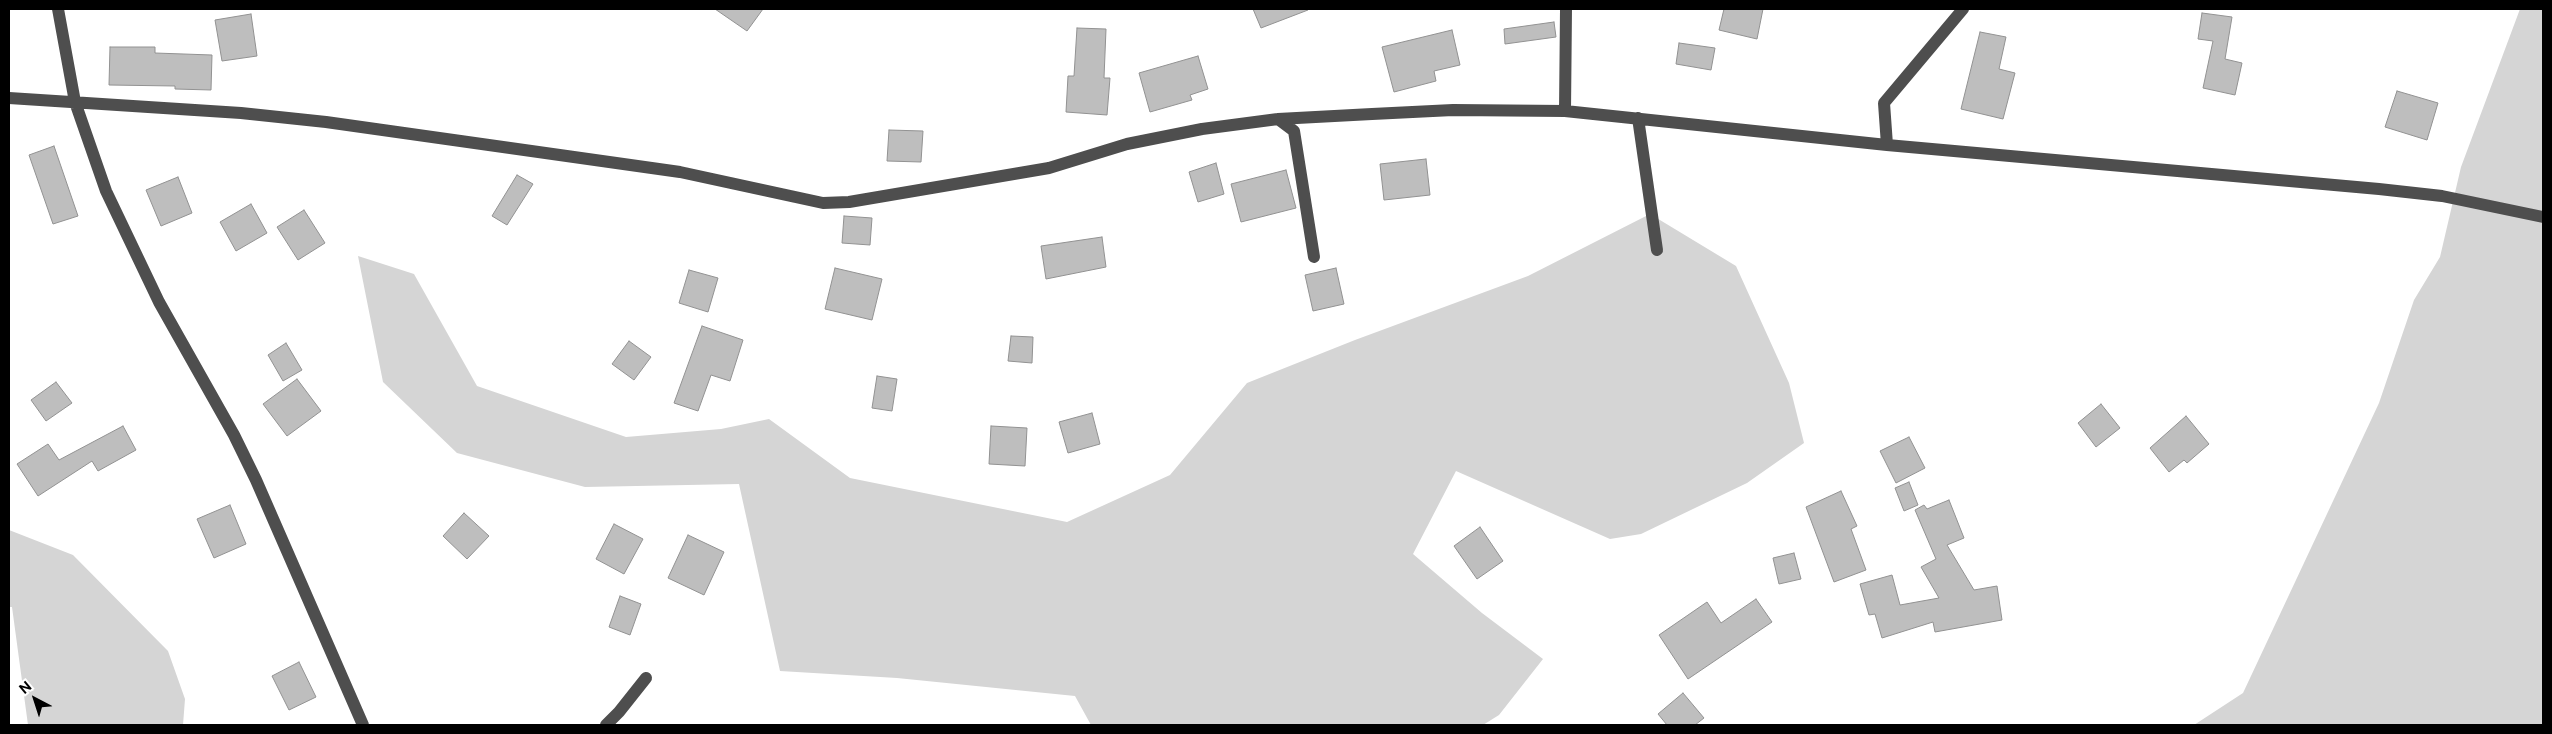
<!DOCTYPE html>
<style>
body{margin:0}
#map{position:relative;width:2552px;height:734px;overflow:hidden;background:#fff;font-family:"Public Sans",sans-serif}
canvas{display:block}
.frame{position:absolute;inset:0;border:10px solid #000;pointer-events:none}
.north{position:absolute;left:10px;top:674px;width:50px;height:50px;-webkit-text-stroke:4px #fff;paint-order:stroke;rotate:320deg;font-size:14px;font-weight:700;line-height:20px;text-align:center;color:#000}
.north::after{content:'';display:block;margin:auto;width:18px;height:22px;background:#000;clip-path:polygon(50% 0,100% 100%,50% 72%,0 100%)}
</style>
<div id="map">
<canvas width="2552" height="734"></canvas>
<div class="frame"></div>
<div class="north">N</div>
</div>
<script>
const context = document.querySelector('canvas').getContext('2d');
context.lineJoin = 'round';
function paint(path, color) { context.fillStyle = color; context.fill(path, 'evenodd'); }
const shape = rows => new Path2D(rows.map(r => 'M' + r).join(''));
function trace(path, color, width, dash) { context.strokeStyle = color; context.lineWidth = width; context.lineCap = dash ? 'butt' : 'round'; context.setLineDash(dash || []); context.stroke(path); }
const green = shape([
 [2520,9,2543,9,2543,725,2194,725,2243,693,2379,403,2414,300,2440,257,2461,167],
 [1650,214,1736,266,1789,383,1804,443,1747,483,1641,534,1610,539,1456,471,1413,554,1482,613,1543,659,1499,715,1483,725,1091,725,1075,696,897,678,780,671,739,484,585,487,457,453,383,382,358,256,414,274,477,386,626,437,721,429,769,419,850,478,1067,522,1170,475,1247,383,1355,340,1528,276],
 [9,530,73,555,168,651,185,699,183,725,28,725,12,607,9,607]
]);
const building = shape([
 [715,9,763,9,747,31,715,9],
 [1253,9,1308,9,1308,10,1261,28,1253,9],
 [1724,9,1763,9,1757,39,1719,30,1724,9],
 [2202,13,2232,17,2225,59,2242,63,2235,95,2203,88,2213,41,2198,39,2202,13],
 [251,14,257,56,222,61,215,20,251,14],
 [1554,22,1556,37,1505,44,1504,29,1554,22],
 [1077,28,1106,29,1104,78,1110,78,1107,115,1066,112,1068,76,1074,76,1077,28],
 [1452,30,1460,65,1434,71,1436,81,1394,92,1382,47,1452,30],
 [1980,32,2006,37,1999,69,2015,73,2003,119,1961,109,1980,32],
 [1679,43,1715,48,1711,70,1676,64,1679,43],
 [110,47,155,47,155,53,212,55,211,90,175,89,175,86,109,85,110,47],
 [1198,56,1208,89,1190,95,1192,100,1150,112,1139,73,1198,56],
 [2397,91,2438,103,2427,140,2385,127,2397,91],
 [889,130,923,131,921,162,887,161,889,130],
 [54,146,78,216,53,224,29,155,54,146],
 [1426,159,1430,195,1384,200,1380,164,1426,159],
 [1216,163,1224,194,1198,202,1189,172,1216,163],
 [1286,170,1296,208,1241,222,1231,184,1286,170],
 [517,175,533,184,507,225,492,216,517,175],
 [178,177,192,213,161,226,146,190,178,177],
 [251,204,267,233,236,251,220,222,251,204],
 [304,210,325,243,298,260,277,227,304,210],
 [844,216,872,218,870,245,842,243,844,216],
 [1102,237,1106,267,1046,279,1041,246,1102,237],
 [835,268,882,279,872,320,825,309,835,268],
 [1336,268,1344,304,1313,311,1305,275,1336,268],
 [689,270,718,278,708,312,679,303,689,270],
 [702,326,743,340,730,381,711,375,698,411,674,403,702,326],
 [1011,336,1033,337,1032,363,1008,361,1011,336],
 [629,341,651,357,634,380,612,364,629,341],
 [286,343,302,370,283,381,268,355,286,343],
 [877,376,897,379,892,411,872,408,877,376],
 [297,379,321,411,287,436,263,404,297,379],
 [56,382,72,403,46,421,31,400,56,382],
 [2101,404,2120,428,2096,447,2078,423,2101,404],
 [1092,413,1100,444,1068,453,1059,422,1092,413],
 [2186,416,2209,444,2187,463,2184,460,2169,472,2150,448,2186,416],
 [123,426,136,450,98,471,92,461,38,496,17,464,48,444,59,460,123,426],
 [991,426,1027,428,1025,466,989,464,991,426],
 [1909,437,1925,468,1896,483,1880,451,1909,437],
 [1909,482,1918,505,1904,511,1895,488,1909,482],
 [1841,491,1857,526,1851,529,1866,570,1834,582,1806,507,1841,491],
 [1949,500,1964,538,1947,545,1974,590,1997,586,2002,620,1935,632,1933,622,1882,638,1875,614,1869,615,1860,584,1892,575,1900,605,1939,598,1921,567,1936,559,1915,510,1924,505,1927,509,1949,500],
 [230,505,246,544,214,558,197,519,230,505],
 [464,513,489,536,467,559,443,536,464,513],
 [614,524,643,539,624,574,596,559,614,524],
 [1480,527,1503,561,1477,579,1454,546,1480,527],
 [688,535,724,552,704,595,668,578,688,535],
 [1794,553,1801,579,1779,584,1773,558,1794,553],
 [620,596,641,604,630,635,609,627,620,596],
 [1756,599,1772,622,1688,679,1659,635,1707,602,1721,623,1756,599],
 [299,662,316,697,289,710,272,676,299,662],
 [1683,693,1704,718,1695,725,1667,725,1658,714,1683,693]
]);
const minor = shape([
 [58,9,75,102,106,191,159,302,234,435,256,480,363,725],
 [9,98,241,113,326,122,680,172,823,203,849,202,1049,168,1127,144,1202,129,1278,119,1372,114,1453,110,1565,111,1887,145,2379,189,2442,196,2543,217],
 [1565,111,1566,9],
 [1638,118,1657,250],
 [1278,119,1294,131,1314,257],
 [1887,145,1884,103,1963,9],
 [606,725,619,712,646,678]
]);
paint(green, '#d5d5d5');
paint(building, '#bebebe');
trace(building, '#929292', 1);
trace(minor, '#4e4e4e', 12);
</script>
